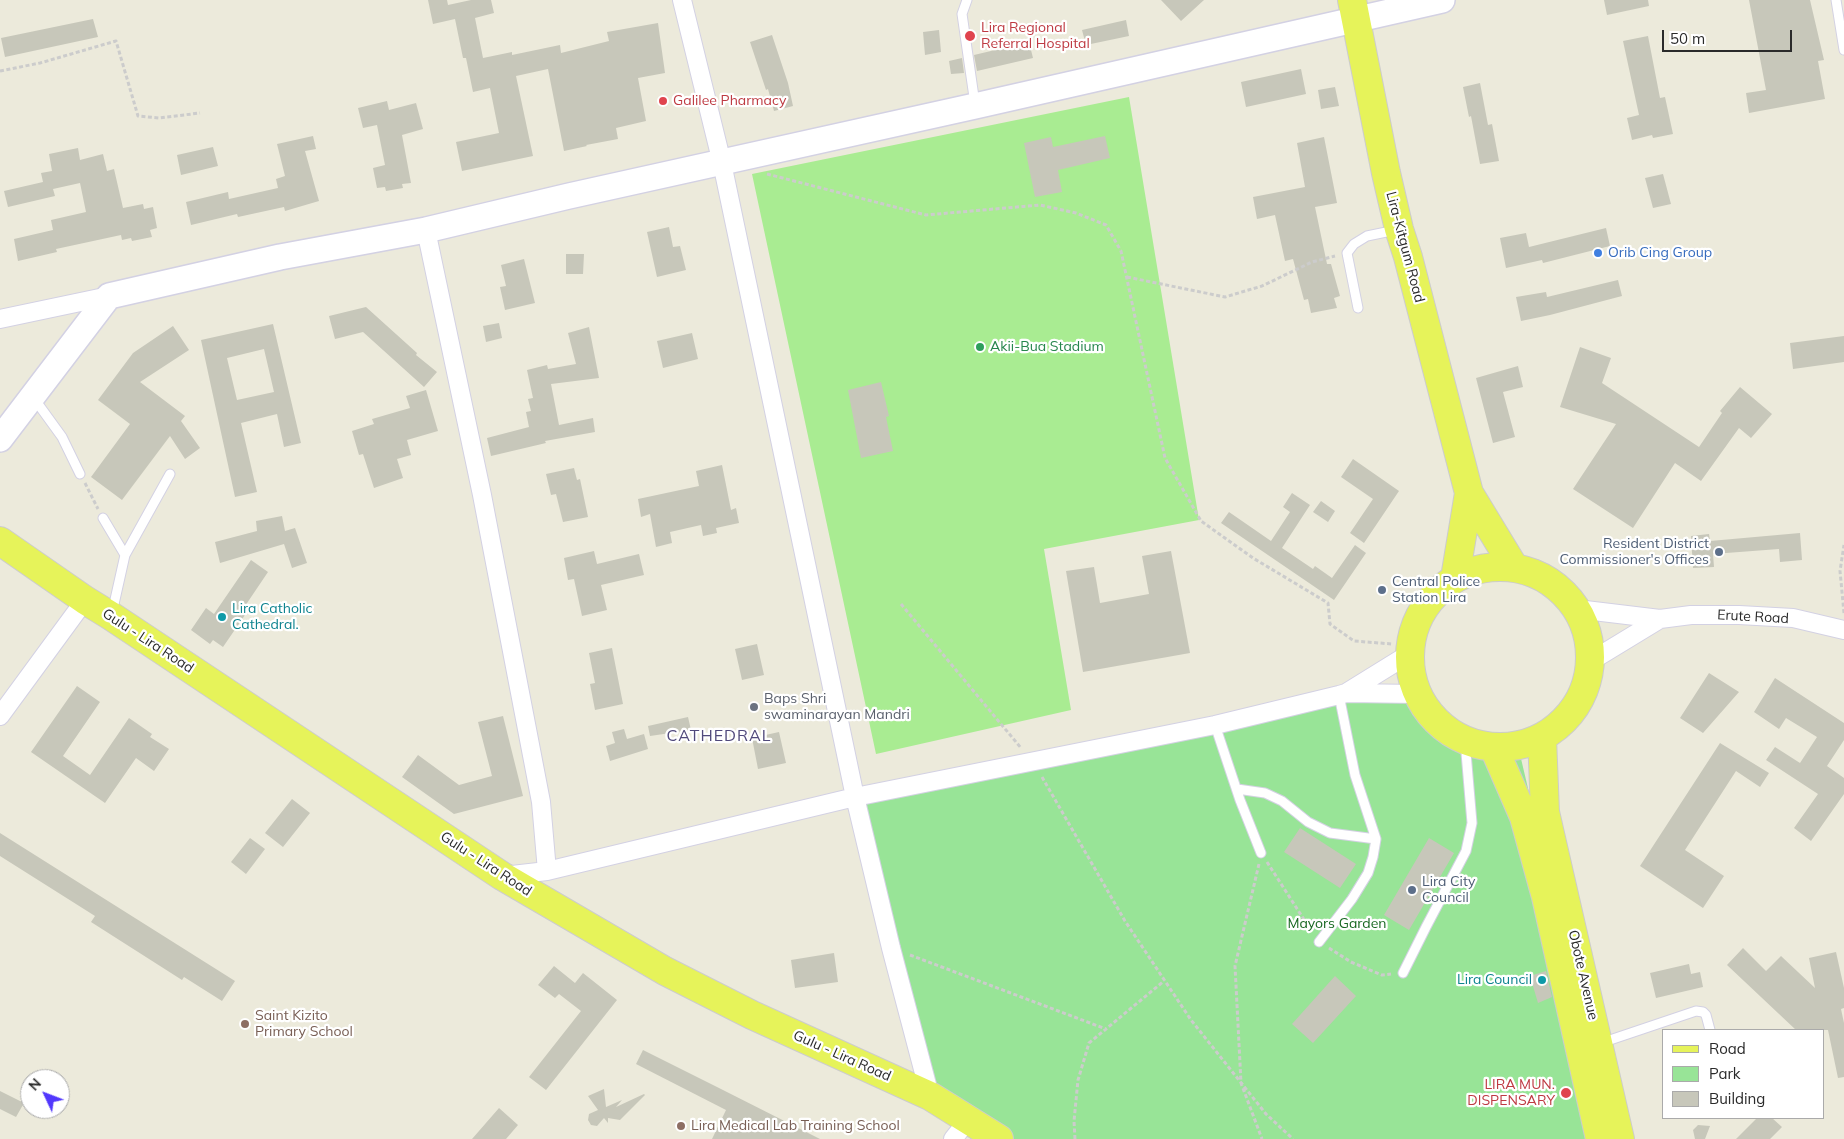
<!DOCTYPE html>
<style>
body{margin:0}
#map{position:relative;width:1844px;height:1139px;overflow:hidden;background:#eceadb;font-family:Mulish,sans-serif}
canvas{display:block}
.legend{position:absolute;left:1662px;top:1029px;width:162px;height:90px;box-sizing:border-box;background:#fff;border:1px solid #aaa;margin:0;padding:6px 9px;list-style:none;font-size:15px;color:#2a2a2a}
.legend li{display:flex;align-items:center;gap:10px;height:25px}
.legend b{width:25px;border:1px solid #aaa}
.north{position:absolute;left:20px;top:1069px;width:50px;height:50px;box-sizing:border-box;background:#fff;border:1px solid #aaa;border-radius:50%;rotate:313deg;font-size:14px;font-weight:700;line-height:20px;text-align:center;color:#2a2a2a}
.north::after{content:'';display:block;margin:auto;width:18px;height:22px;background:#5238fd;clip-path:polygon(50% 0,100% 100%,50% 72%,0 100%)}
.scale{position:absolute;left:1662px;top:30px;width:130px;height:22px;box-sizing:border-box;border:2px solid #2a2a2a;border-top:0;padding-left:6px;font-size:15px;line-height:18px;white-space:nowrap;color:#2a2a2a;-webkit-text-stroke:4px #fff;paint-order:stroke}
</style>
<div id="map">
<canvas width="1844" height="1139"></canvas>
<ul class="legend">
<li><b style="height:6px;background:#e6f35a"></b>Road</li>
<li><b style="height:14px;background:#98e497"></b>Park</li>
<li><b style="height:14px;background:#c7c7ba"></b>Building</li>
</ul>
<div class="north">N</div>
<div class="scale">50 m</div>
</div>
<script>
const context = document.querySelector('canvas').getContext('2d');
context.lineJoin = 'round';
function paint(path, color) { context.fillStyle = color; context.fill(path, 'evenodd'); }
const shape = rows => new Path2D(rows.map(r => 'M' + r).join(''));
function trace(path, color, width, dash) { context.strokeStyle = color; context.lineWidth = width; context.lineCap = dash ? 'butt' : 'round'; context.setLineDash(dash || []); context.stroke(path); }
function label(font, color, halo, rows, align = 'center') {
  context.font = font + ' Mulish,sans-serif'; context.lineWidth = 4.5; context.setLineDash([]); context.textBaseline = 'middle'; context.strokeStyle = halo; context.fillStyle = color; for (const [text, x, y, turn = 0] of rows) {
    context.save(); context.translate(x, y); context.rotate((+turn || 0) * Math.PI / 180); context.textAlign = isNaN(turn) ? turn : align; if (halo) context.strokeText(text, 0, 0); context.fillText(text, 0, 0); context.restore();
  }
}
const green = shape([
 [1414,688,1443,729,1518,746,1611,1139,997,1139,942,1106,859,804]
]);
const pitch = shape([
 [1129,97,1199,520,1044,549,1071,710,876,754,752,174]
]);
const building = shape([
 [428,0,447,0,448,5,471,0,491,0,494,13,475,18,483,58,512,52,512,55,560,45,561,53,609,41,607,32,658,23,665,73,638,78,646,121,616,128,618,139,586,145,587,146,564,151,548,69,516,76,533,156,462,171,456,142,499,133,490,88,473,92,466,58,463,58,455,19,433,24],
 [1161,0,1204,0,1181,21],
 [1604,0,1648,0,1649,6,1607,15],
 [1749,0,1810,0,1824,60,1818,61,1825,99,1749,113,1746,93,1766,90],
 [93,19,98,37,5,57,1,38],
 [1126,20,1129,36,1086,45,1082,30],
 [939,30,941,52,925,55,923,32],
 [772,35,788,83,793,106,774,111,768,89,766,90,750,42],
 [1648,36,1660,98,1665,97,1673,134,1653,138,1652,135,1632,140,1627,118,1639,115,1623,41],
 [1029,42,1033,58,977,71,974,55],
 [962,58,964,73,951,74,949,61],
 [1301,69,1306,94,1246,107,1241,82],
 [1480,83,1488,125,1492,124,1499,161,1480,164,1471,116,1469,117,1463,87],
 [1335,87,1339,106,1321,109,1318,90],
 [387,101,389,110,416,103,423,129,402,135,411,183,402,184,403,188,386,191,385,187,377,188,373,168,385,165,377,125,363,128,358,108],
 [313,136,316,149,305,151,319,201,285,211,284,207,238,217,237,214,191,225,186,202,228,192,229,199,278,188,276,179,285,176,277,144],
 [1105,136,1110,158,1058,170,1062,192,1035,197,1024,143,1051,137,1053,147],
 [1324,137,1337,203,1315,207,1327,264,1331,264,1340,296,1334,298,1337,308,1311,313,1308,299,1304,300,1293,259,1285,261,1275,215,1257,219,1253,197,1305,187,1297,143],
 [213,147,218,166,181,175,177,155],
 [78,148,80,160,103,154,107,171,114,169,123,208,143,204,144,209,153,207,157,228,150,230,152,237,132,241,131,238,122,240,121,235,56,249,57,252,18,261,14,239,53,230,51,220,86,212,80,183,53,189,55,196,8,207,4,191,43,182,41,173,52,171,49,154],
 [1663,174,1671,204,1653,208,1645,178],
 [669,227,673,247,680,246,686,270,657,277,647,232],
 [1606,228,1610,246,1543,263,1542,260,1506,268,1500,238,1526,233,1529,247],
 [566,254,584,254,583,274,566,274],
 [524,259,535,303,505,310,500,287,506,286,501,265],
 [1618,280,1622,296,1550,315,1521,321,1516,297,1546,292,1547,297],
 [366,307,417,353,416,355,437,372,424,387,363,332,335,339,329,316],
 [499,323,502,338,486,342,483,326],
 [273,324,301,443,284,447,277,414,241,423,257,492,235,497,201,340],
 [264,349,274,392,237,400,227,358],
 [173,326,189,350,140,382,185,416,181,421,200,448,185,459,170,436,122,500,91,477,130,424,98,400,133,353],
 [589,327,599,378,551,384,559,425,593,418,595,432,545,441,546,443,491,456,487,438,529,427,526,412,531,411,528,399,533,398,527,370,547,365,548,369,576,364,568,333],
 [692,333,698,359,663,368,657,341],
 [1844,336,1844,362,1793,369,1790,343],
 [1580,347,1611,358,1602,383,1699,447,1722,413,1720,411,1740,387,1772,414,1751,438,1739,428,1701,481,1675,463,1633,528,1573,489,1616,424,1560,407],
 [1518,366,1523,387,1503,392,1515,437,1493,443,1476,378],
 [881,382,889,416,886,417,893,451,861,458,848,390],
 [426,390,438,431,407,440,411,455,397,459,403,478,374,488,363,454,359,455,352,431,374,424,372,419,410,408,406,396],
 [1353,459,1399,491,1364,543,1350,533,1373,499,1341,477],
 [722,465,731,510,736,508,739,523,716,528,717,533,703,536,701,525,670,532,672,543,656,547,650,514,641,517,638,499,699,486,696,471],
 [574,468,577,480,580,479,588,517,563,522,556,494,551,495,546,474],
 [1292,493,1310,505,1282,548,1313,569,1315,566,1332,578,1355,545,1366,553,1334,600,1221,523,1229,512,1271,541,1290,512,1283,507],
 [1321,501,1335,511,1328,522,1313,512],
 [282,516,285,531,295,528,307,563,292,568,284,544,220,563,215,542,257,531,256,521],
 [1800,533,1802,560,1780,562,1779,549,1713,554,1714,567,1693,568,1691,536,1709,534,1710,541],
 [594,551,597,564,639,554,644,575,601,585,607,610,582,616,574,579,568,580,564,558],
 [1171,551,1190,653,1083,672,1066,571,1094,567,1100,603,1149,594,1142,556],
 [251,560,268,572,241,612,245,615,223,647,213,640,210,644,191,630,206,608,214,614],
 [757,644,764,675,742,680,735,649],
 [612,648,623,704,595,710,590,684,595,683,589,653],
 [1709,673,1739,692,1703,733,1680,718],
 [1775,678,1844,723,1844,740,1827,766,1844,778,1844,794,1811,841,1794,828,1818,794,1766,760,1775,747,1800,763,1817,737,1786,718,1779,729,1754,712],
 [77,686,100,702,63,756,90,775,129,718,152,734,150,737,169,749,154,771,136,758,105,803,31,752],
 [503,716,523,796,454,814,402,777,418,755,459,785,492,776,478,722],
 [688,717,691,730,650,736,648,726],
 [624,729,627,739,644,734,648,749,610,761,606,746,615,743,612,732],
 [779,732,786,763,758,769,752,738],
 [1720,743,1769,773,1760,787,1736,771,1685,850,1724,876,1703,908,1640,866],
 [292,799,310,813,283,847,265,833],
 [1300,828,1356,864,1340,888,1284,852],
 [0,833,235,981,222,1001,184,977,182,980,91,922,95,916,0,856],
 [250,838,265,849,246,874,231,862],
 [1429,838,1454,853,1409,930,1384,915],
 [1743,948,1766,971,1781,956,1815,988,1809,958,1836,952,1844,988,1844,1008,1841,1009,1844,1023,1844,1077,1838,1078,1828,1030,1796,1030,1727,965],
 [834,953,838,982,795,988,791,960],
 [1689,964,1691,974,1700,972,1703,987,1656,998,1650,973],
 [554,966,575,983,583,973,617,1000,546,1090,529,1077,581,1011,559,994,555,998,538,985],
 [1546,971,1552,997,1538,1003,1530,976],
 [1335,976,1356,996,1313,1043,1292,1024],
 [643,1050,719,1088,820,1139,712,1139,726,1110,636,1064],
 [604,1089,606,1107,622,1100,616,1107,644,1094,645,1095,620,1120,608,1118,608,1123,604,1118,597,1126,591,1125,588,1120,589,1114,598,1110,588,1096],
 [0,1091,24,1103,16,1117,0,1109],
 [499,1108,518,1125,506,1139,472,1139],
 [1757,1118,1772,1118,1782,1127,1770,1139,1736,1139],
 [1698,1125,1710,1126,1705,1139,1695,1139,1693,1130]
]);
const path = shape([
 [0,71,40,63,116,41,138,116,159,118,200,113],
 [767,174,926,215,1040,205,1076,213,1106,225,1121,251,1165,458,1201,521,1253,558,1328,603,1330,624,1354,641,1392,644],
 [1127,277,1225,297,1262,286,1312,262,1335,256],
 [85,483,98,509],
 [901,604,1021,748],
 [1844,613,1840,571,1844,545],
 [1042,777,1125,921,1191,1020,1266,1114,1293,1139],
 [1267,862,1312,932],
 [1259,864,1235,966,1241,1083,1262,1139],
 [1329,948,1351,962,1382,975,1391,974],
 [910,955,1106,1029],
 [1075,1139,1074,1121,1078,1080,1089,1043,1164,981]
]);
const lane = shape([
 [967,0,962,14,975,104],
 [1836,0,1844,50],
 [1358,308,1347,253,1354,244,1367,236,1396,230],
 [33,397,62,437,80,474],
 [103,518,125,555],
 [112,613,125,555,170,474],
 [1215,725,1240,800,1261,853],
 [1237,789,1265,793,1282,801,1308,822,1330,833,1376,839],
 [1319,942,1352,899,1368,873,1373,857,1376,839,1355,775,1339,695],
 [1403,973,1426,927,1466,851,1472,823,1465,741],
 [1601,1043,1696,1011,1703,1012,1706,1015,1710,1030]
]);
const street = shape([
 [682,0,722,163,855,797,891,948,930,1096],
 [426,230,482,495,541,802,547,871],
 [0,319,109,296],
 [1577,609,1660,619,1691,615,1739,615,1793,618,1844,630],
 [1591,661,1660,619],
 [1347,693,1417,694],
 [0,716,85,600],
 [503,876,547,871,855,797,1215,725,1339,695,1346,693,1409,654],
 [953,1139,968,1120]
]);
const secondary = shape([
 [0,439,109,296,280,257,426,230,569,196,975,106,1442,0]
]);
const primary = shape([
 [1352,0,1386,173,1399,229,1408,257,1469,493,1514,567],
 [0,541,85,600,111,616,502,876,665,971,752,1015,930,1096,999,1139],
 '1410 657a90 90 0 1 1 180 0a90 90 0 1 1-180 0Z',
 [1455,578,1469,493],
 [1542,737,1545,812,1620,1139],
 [1494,748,1524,817,1546,897,1600,1139]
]);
const markers = [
 [970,36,6,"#e0444e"],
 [663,101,5,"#e0444e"],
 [1598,253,5,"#3f7fe0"],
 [980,347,5,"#2e9e5b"],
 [1719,552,5,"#5c6f8a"],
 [1382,590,5,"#5c6f8a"],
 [222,617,5,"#0f9aa8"],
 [754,707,5,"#6b7280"],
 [1412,890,5,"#5c6f8a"],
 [1542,980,5,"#0f9aa8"],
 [245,1024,5,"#8d6e63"],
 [1566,1093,6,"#e0444e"],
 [681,1126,5,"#8d6e63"]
];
const healthNames = [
 ["Lira Regional",981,28],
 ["Referral Hospital",981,44],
 ["Galilee Pharmacy",673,101],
 ["LIRA MUN.",1555,1085,"right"],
 ["DISPENSARY",1555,1101,"right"]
];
const streetNames = [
 ["Lira-Kitgum Road",1405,247,75],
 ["Erute Road",1753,617,3],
 ["Gulu - Lira Road",148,641,33],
 ["Gulu - Lira Road",486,864,33],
 ["Obote Avenue",1583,975,77],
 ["Gulu - Lira Road",842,1056,24]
];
const shopNames = [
 ["Orib Cing Group",1608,253]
];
const leisureNames = [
 ["Akii-Bua Stadium",990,347]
];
const serviceNames = [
 ["Resident District",1709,544,"right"],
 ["Commissioner's Offices",1709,560,"right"],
 ["Central Police",1392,582],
 ["Station Lira",1392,598],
 ["Lira City",1422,882],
 ["Council",1422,898]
];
const cultureNames = [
 ["Lira Catholic",232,609],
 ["Cathedral.",232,625],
 ["Lira Council",1532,980,"right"]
];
const worshipNames = [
 ["Baps Shri",764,699],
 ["swaminarayan Mandri",764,715]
];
const parkNames = [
 ["Mayors Garden",1337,924]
];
const educationNames = [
 ["Saint Kizito",255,1016],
 ["Primary School",255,1032],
 ["Lira Medical Lab Training School",691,1126]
];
const quarterNames = [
 ["CATHEDRAL",719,736]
];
paint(green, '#98e497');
paint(pitch, '#a9ec92');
paint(building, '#c7c7ba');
trace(lane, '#d3d1e3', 11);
trace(street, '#d3d1e3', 20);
trace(secondary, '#d3d1e3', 28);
trace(primary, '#ccc', 30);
trace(path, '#ccc', 3, [4, 2.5]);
trace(lane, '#fff', 9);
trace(street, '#fff', 18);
trace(secondary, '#fff', 25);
trace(primary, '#e6f35a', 28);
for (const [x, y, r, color] of markers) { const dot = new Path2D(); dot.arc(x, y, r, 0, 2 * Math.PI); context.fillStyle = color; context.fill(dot); trace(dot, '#fff', 2); }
label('14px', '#be3a42', '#fff', healthNames, 'left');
label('14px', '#2a2a2a', '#fff', streetNames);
label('14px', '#366cbe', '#fff', shopNames, 'left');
label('14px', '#27864d', '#fff', leisureNames, 'left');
label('14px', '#4e5e75', '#fff', serviceNames, 'left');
label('14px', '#0d838f', '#fff', cultureNames, 'left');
label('14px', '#5b616d', '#fff', worshipNames, 'left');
label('14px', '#186821', '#fff', parkNames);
label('14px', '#785e54', '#fff', educationNames, 'left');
context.letterSpacing = '1px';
label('16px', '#50497b', '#fff', quarterNames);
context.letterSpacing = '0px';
</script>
